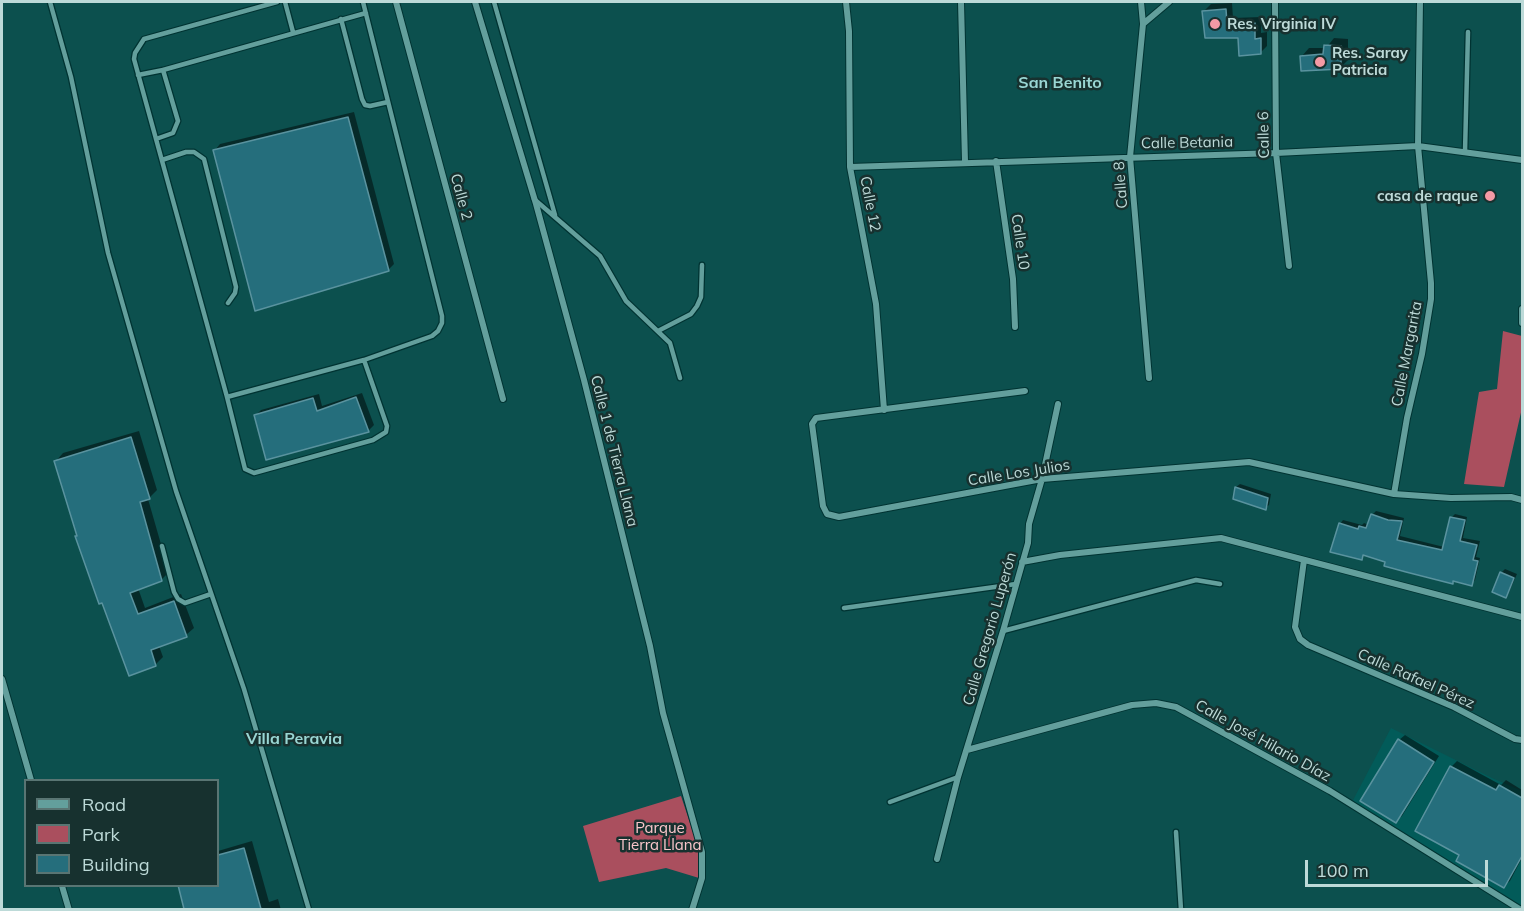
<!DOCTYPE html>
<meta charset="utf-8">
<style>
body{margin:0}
#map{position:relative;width:1524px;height:911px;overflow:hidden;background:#0c504e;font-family:Mulish,sans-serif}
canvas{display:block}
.frame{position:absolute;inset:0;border:3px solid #bddad8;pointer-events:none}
.legend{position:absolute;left:24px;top:779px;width:195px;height:108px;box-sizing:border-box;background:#17312f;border:2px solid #597573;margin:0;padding:8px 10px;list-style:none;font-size:18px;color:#bddad8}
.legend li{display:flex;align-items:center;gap:12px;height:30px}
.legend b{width:30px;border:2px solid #597573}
.scale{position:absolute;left:1305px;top:860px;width:183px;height:27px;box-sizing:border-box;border:3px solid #bddad8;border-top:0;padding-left:8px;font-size:18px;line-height:21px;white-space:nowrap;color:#bddad8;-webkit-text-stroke:4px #17312f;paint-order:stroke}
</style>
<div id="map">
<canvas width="1524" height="911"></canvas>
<div class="frame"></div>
<ul class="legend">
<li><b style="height:8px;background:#639f9c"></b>Road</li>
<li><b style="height:16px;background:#aa4f5e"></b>Park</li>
<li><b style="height:16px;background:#256e7c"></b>Building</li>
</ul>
<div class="scale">100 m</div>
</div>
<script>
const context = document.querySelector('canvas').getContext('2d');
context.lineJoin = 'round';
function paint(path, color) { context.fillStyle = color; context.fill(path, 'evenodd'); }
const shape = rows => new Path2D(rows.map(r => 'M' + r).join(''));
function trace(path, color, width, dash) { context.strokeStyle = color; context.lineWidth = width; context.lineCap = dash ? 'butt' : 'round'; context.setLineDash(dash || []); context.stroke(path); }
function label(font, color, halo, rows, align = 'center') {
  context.font = font + ' Mulish,sans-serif'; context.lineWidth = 5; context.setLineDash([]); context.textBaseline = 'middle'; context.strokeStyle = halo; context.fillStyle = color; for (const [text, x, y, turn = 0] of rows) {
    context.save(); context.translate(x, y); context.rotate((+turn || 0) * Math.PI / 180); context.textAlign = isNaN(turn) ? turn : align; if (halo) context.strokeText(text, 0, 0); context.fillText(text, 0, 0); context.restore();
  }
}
const built = shape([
 [1391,728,1492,778,1522,791,1522,909,1351,804]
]);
const green = shape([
 [1503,331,1522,336,1522,408,1504,487,1464,484,1479,392,1497,389],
 [681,796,699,850,699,878,666,868,599,882,583,826]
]);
const shadow = shape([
 [1232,3,1233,18,1261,17,1261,33,1267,32,1267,46,1260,53,1204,11,1211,4],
 [1334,38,1348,39,1348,60,1340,68,1302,56,1309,48,1326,48],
 [354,112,394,264,388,270,215,150,220,144],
 [362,393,374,425,368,431,255,416,261,410,319,394,322,406],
 [139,431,157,490,148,499,169,572,162,579,138,588,145,608,181,594,194,628,186,635,159,646,163,657,155,665,78,535,56,461,63,453],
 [1240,484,1271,494,1269,505,1265,508,1236,487],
 [1376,511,1404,518,1400,536,1444,547,1451,518,1455,514,1467,517,1463,538,1480,541,1476,557,1480,558,1475,580,1471,584,1455,580,1452,583,1365,554,1361,559,1340,524,1343,520,1362,525,1364,523,1369,525,1373,514],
 [1505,569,1517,574,1509,592,1506,596,1501,573],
 [1405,735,1439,756,1402,816,1396,821,1399,740],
 [1457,761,1501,785,1506,780,1522,790,1522,858,1510,881,1504,886,1461,854,1417,830,1452,766],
 [252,841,269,902,278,899,281,910,186,910,179,886,218,886,218,851]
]);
const building = shape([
 [1226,9,1227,24,1255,23,1255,39,1261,38,1261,54,1239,56,1238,38,1205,38,1202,11,1226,9],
 [1324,45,1341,46,1341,69,1301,71,1300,56,1323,54,1324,45],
 [348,117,389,271,255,311,213,150,348,117],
 [356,397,369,432,266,460,254,415,313,398,317,411,356,397],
 [131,437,150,499,140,502,162,581,130,593,138,614,174,601,187,637,151,650,156,666,129,676,102,603,99,604,75,536,77,536,54,461,131,437],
 [1235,487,1268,498,1266,510,1233,499,1235,487],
 [1371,514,1388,520,1402,521,1397,540,1442,550,1450,517,1465,520,1460,541,1477,545,1473,560,1478,561,1472,586,1453,581,1453,584,1406,572,1384,566,1385,562,1363,555,1362,560,1330,552,1339,523,1358,529,1359,526,1366,528,1371,514],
 [1500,572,1514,578,1506,598,1492,592,1500,572],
 [1398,739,1434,762,1396,823,1360,801,1398,739],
 [1450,766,1496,790,1499,785,1522,798,1522,856,1504,888,1456,861,1459,855,1415,831,1450,766],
 [244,848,261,909,184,909,178,885,218,885,218,855,244,848]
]);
const service = shape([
 [50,2,71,77,108,253,176,491,244,689,309,910],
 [277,2,144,39,135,53,134,59,227,397,364,360,432,336,438,331,442,323,442,316,363,2],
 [285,2,293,32],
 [494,2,555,215],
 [341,19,362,99,365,105,370,106,388,102],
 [138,75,163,70,366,13],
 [156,139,173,133,178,121,163,70],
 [1465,152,1468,32],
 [162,160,186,152,194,152,204,159,236,287,235,293,228,303],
 [534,199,600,256,626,301,670,343,680,378],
 [658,331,691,314,697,306,701,297,702,265],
 [227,397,245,469,254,473,373,440,386,432,387,426,364,360],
 [162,546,174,592,178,599,185,603,211,594],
 [844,608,1016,584],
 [1003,631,1196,580,1220,584],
 [890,802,958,777],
 [1176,832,1181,910]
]);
const minor = shape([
 [396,2,503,399],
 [475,2,536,204,584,380,650,646,663,713,702,852,702,878,692,910],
 [846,2,849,31,850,167,876,304,884,410],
 [961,2,965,162],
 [1141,2,1143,24],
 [1275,2,1276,153,1289,266],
 [996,161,1013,279,1015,327],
 [850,167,1276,153,1418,146,1522,160],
 [1522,309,1522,323],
 [1149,378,1130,157,1143,24,1169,2],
 [1025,391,816,418,812,424,823,506,827,514,839,517,1042,479,1249,462,1394,494,1451,498,1511,497,1522,500],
 [1394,494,1407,418,1422,354,1431,299,1431,283,1418,146,1420,2],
 [1304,560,1295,627,1300,639,1308,645,1454,707,1515,739,1522,740],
 [1022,562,1060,555,1221,538,1522,617],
 [2,679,31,780],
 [967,750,1132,705,1156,703,1176,707,1330,791,1521,910],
 [937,859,958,777,1003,631,1028,543,1029,524,1042,479,1058,404],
 [62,886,69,910]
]);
const markers = [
 [1215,24,6,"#f49aa5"],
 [1320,62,6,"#f49aa5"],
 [1490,196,6,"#f49aa5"]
];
const poiNames = [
 ["Res. Virginia IV",1227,24],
 ["Res. Saray",1332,53],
 ["Patricia",1332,70],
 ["casa de raque",1478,196,"right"]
];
const streetNames = [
 ["Calle 6",1264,135,-91],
 ["Calle Betania",1187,143,-1],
 ["Calle 8",1121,185,-94],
 ["Calle 2",461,197,75],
 ["Calle 12",870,204,79],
 ["Calle 10",1020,242,82],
 ["Calle Margarita",1407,354,-79],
 ["Calle 1 de Tierra Llana",614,451,76],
 ["Calle Los Julios",1019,473,-9],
 ["Calle Gregorio Luperón",990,629,-74],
 ["Calle Rafael Pérez",1416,679,24],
 ["Calle José Hilario Díaz",1263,741,29]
];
const parkNames = [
 ["Parque",660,828],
 ["Tierra Llana",660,845]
];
const neighbourhoodNames = [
 ["San Benito",1060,83],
 ["Villa Peravia",294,739]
];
paint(built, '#025b59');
paint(green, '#aa4f5e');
paint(shadow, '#0007');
paint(building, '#256e7c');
trace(building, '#5a939f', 1.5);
trace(service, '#003332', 7);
trace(minor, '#003332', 8);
trace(service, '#639f9c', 4.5);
trace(minor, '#639f9c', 6);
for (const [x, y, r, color] of markers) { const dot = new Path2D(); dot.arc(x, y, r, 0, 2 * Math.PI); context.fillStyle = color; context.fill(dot); trace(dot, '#17312f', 2); }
label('bold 15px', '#bddad8', '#17312f', poiNames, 'left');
label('15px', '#bddad8', '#17312f', streetNames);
label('15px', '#fbc6cb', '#17312f', parkNames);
label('bold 16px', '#99d6d3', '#17312f', neighbourhoodNames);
</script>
